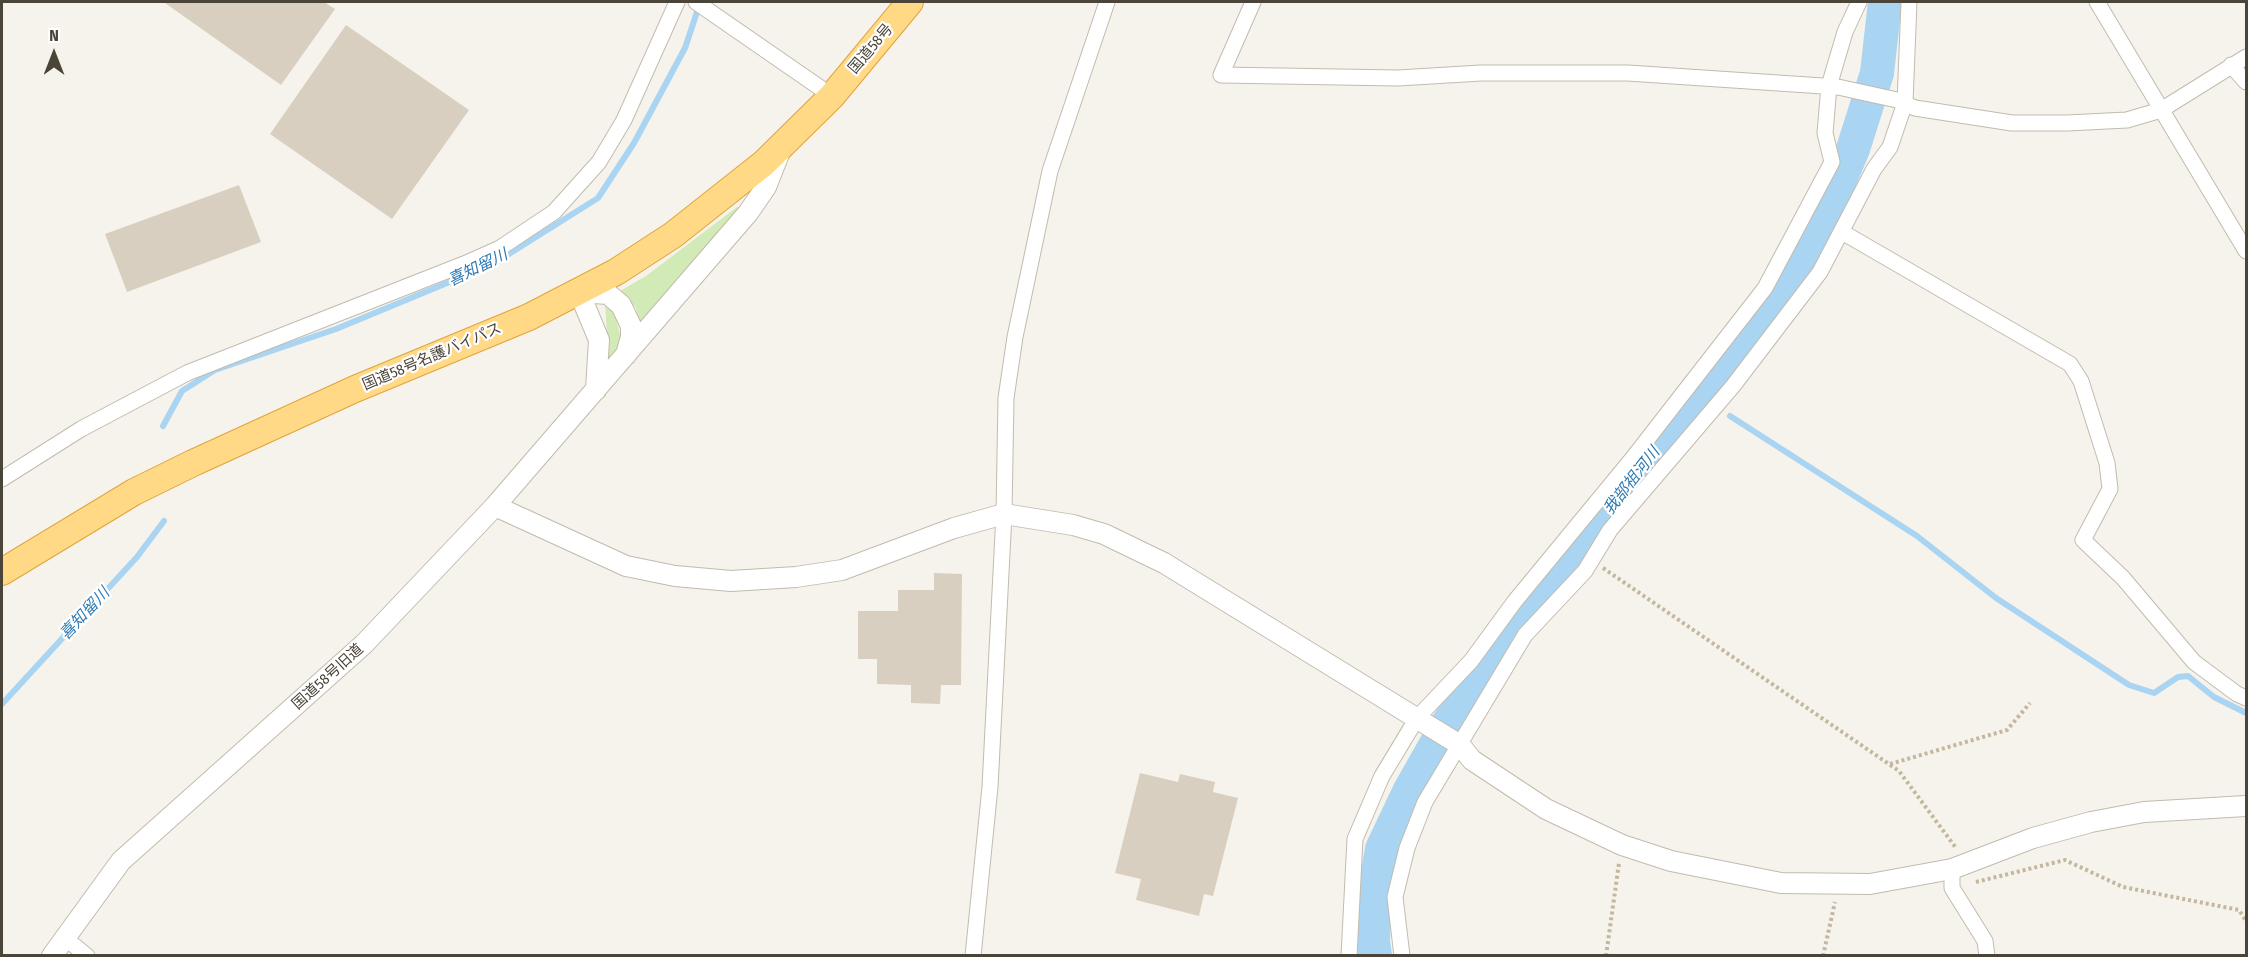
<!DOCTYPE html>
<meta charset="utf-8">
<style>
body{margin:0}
#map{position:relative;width:2248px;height:957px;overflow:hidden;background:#f6f3ec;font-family:"Fira Sans Condensed",sans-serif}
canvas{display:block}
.frame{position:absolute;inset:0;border:3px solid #4b4439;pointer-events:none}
.north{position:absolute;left:24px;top:24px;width:60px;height:60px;-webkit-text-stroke:4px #fff;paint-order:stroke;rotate:0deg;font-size:16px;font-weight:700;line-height:24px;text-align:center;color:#4b4439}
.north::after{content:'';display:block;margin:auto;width:21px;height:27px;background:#4b4439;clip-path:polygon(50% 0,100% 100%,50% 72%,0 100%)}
</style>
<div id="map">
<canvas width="2248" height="957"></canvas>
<div class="frame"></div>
<div class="north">N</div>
</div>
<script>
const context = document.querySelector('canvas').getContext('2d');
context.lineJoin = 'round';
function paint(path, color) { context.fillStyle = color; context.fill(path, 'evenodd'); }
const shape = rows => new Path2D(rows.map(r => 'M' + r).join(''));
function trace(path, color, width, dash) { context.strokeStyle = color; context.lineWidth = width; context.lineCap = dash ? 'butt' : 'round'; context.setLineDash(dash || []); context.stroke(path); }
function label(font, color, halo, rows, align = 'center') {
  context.font = font + ' "Fira Sans Condensed","Noto Sans JP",sans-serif'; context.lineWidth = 4.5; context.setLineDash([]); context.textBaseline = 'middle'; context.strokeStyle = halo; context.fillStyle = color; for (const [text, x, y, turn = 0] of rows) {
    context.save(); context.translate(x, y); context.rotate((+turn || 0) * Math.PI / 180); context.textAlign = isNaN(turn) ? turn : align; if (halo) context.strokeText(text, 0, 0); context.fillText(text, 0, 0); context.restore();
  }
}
const green = shape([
 [737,207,740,210,640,331,636,308,620,291,646,276],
 [605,304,615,313,621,339,619,350,609,365]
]);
const stream = shape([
 [1698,398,1700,399],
 [1730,416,1917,536,1996,598,2129,685,2154,693,2178,677,2188,676,2214,697,2246,713],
 [163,426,182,391,215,370,336,329,493,264,598,198,634,143,685,48,699,6],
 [2,704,137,557,164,521]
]);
const river = shape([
 [1375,956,1373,941,1375,890,1382,849,1409,792,1447,725,1500,648,1787,285,1820,227,1853,149,1877,73,1885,2]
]);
const building = shape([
 [166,2,324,2,335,9,281,85,165,3],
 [346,25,469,110,392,219,270,134],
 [239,185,261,242,127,292,105,234],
 [934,573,962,574,961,685,941,685,940,704,911,703,911,685,877,684,877,659,858,659,858,611,898,611,898,590,934,590],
 [1140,773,1178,782,1180,774,1215,782,1213,792,1238,798,1213,896,1204,894,1199,916,1136,900,1141,879,1115,873]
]);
const path = shape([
 [1603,568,1899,771,1956,848],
 [1890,764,2007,730,2030,703],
 [1976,882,2065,860,2123,887,2239,910,2246,921],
 [1606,956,1619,863],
 [1823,956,1835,902]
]);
const minor = shape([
 [696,2,832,96],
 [1253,2,1221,75,1398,78,1481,73,1628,73,1838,87,1897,100,1915,108,2012,123,2067,123,2127,120,2161,110,2246,57],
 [2097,2,2246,251],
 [2231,65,2246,82],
 [1842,232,2070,364,2081,381,2107,463,2110,489,2083,540,2123,578,2194,662,2237,694,2246,698],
 [2,479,81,429,187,373,464,264,500,248,554,212,599,162,624,120,677,2],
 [1952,869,1952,888,1985,941,1987,956],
 [64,937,87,956],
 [973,956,990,787,1004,514,1006,398,1015,337,1050,171,1107,2],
 [1349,956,1355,839,1382,776,1417,718,1471,661,1515,601,1632,459,1765,288,1832,162,1825,133,1829,86,1845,32,1859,2],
 [1402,956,1395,897,1407,848,1425,802,1525,635,1585,571,1610,530,1733,386,1820,272,1874,169,1890,147,1905,103,1909,2]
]);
const tertiary = shape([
 [596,390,599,340,579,292,608,294,621,305,631,326,631,337,626,355],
 [495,506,626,566,675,576,731,581,796,577,842,570,954,528,1004,514,1073,525,1104,534,1164,563,1460,745,1472,760,1546,809,1622,845,1671,861,1781,883,1870,884,1952,869,2033,838,2091,822,2144,812,2246,806],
 [52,956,121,861,364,644,495,506,748,213,766,187,781,149]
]);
const trunk = shape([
 [2,572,134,492,193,463,355,389,529,317,616,272,673,235,764,163,832,96,910,2]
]);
const streetNames = [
 ["国道58号",871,49,-50],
 ["国道58号名護バイパス",432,357,-23],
 ["国道58号旧道",328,677,-42]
];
const waterNames = [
 ["喜知留川",478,268,-26],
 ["我部祖河川",1632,481,-52],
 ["喜知留川",85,614,-47]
];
paint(green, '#d2eab5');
trace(stream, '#a9d4f2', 6);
trace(river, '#a9d4f2', 34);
paint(building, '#d8cfc1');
trace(minor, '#c2bbae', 17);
trace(tertiary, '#c2bbae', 22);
trace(trunk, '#e0a43c', 28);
trace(path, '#c4b79f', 4, [3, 3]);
trace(minor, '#fff', 15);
trace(tertiary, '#fff', 20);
trace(trunk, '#ffd985', 26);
label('15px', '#4b4439', '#fff', streetNames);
label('italic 16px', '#2e7ab2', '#fff', waterNames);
</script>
